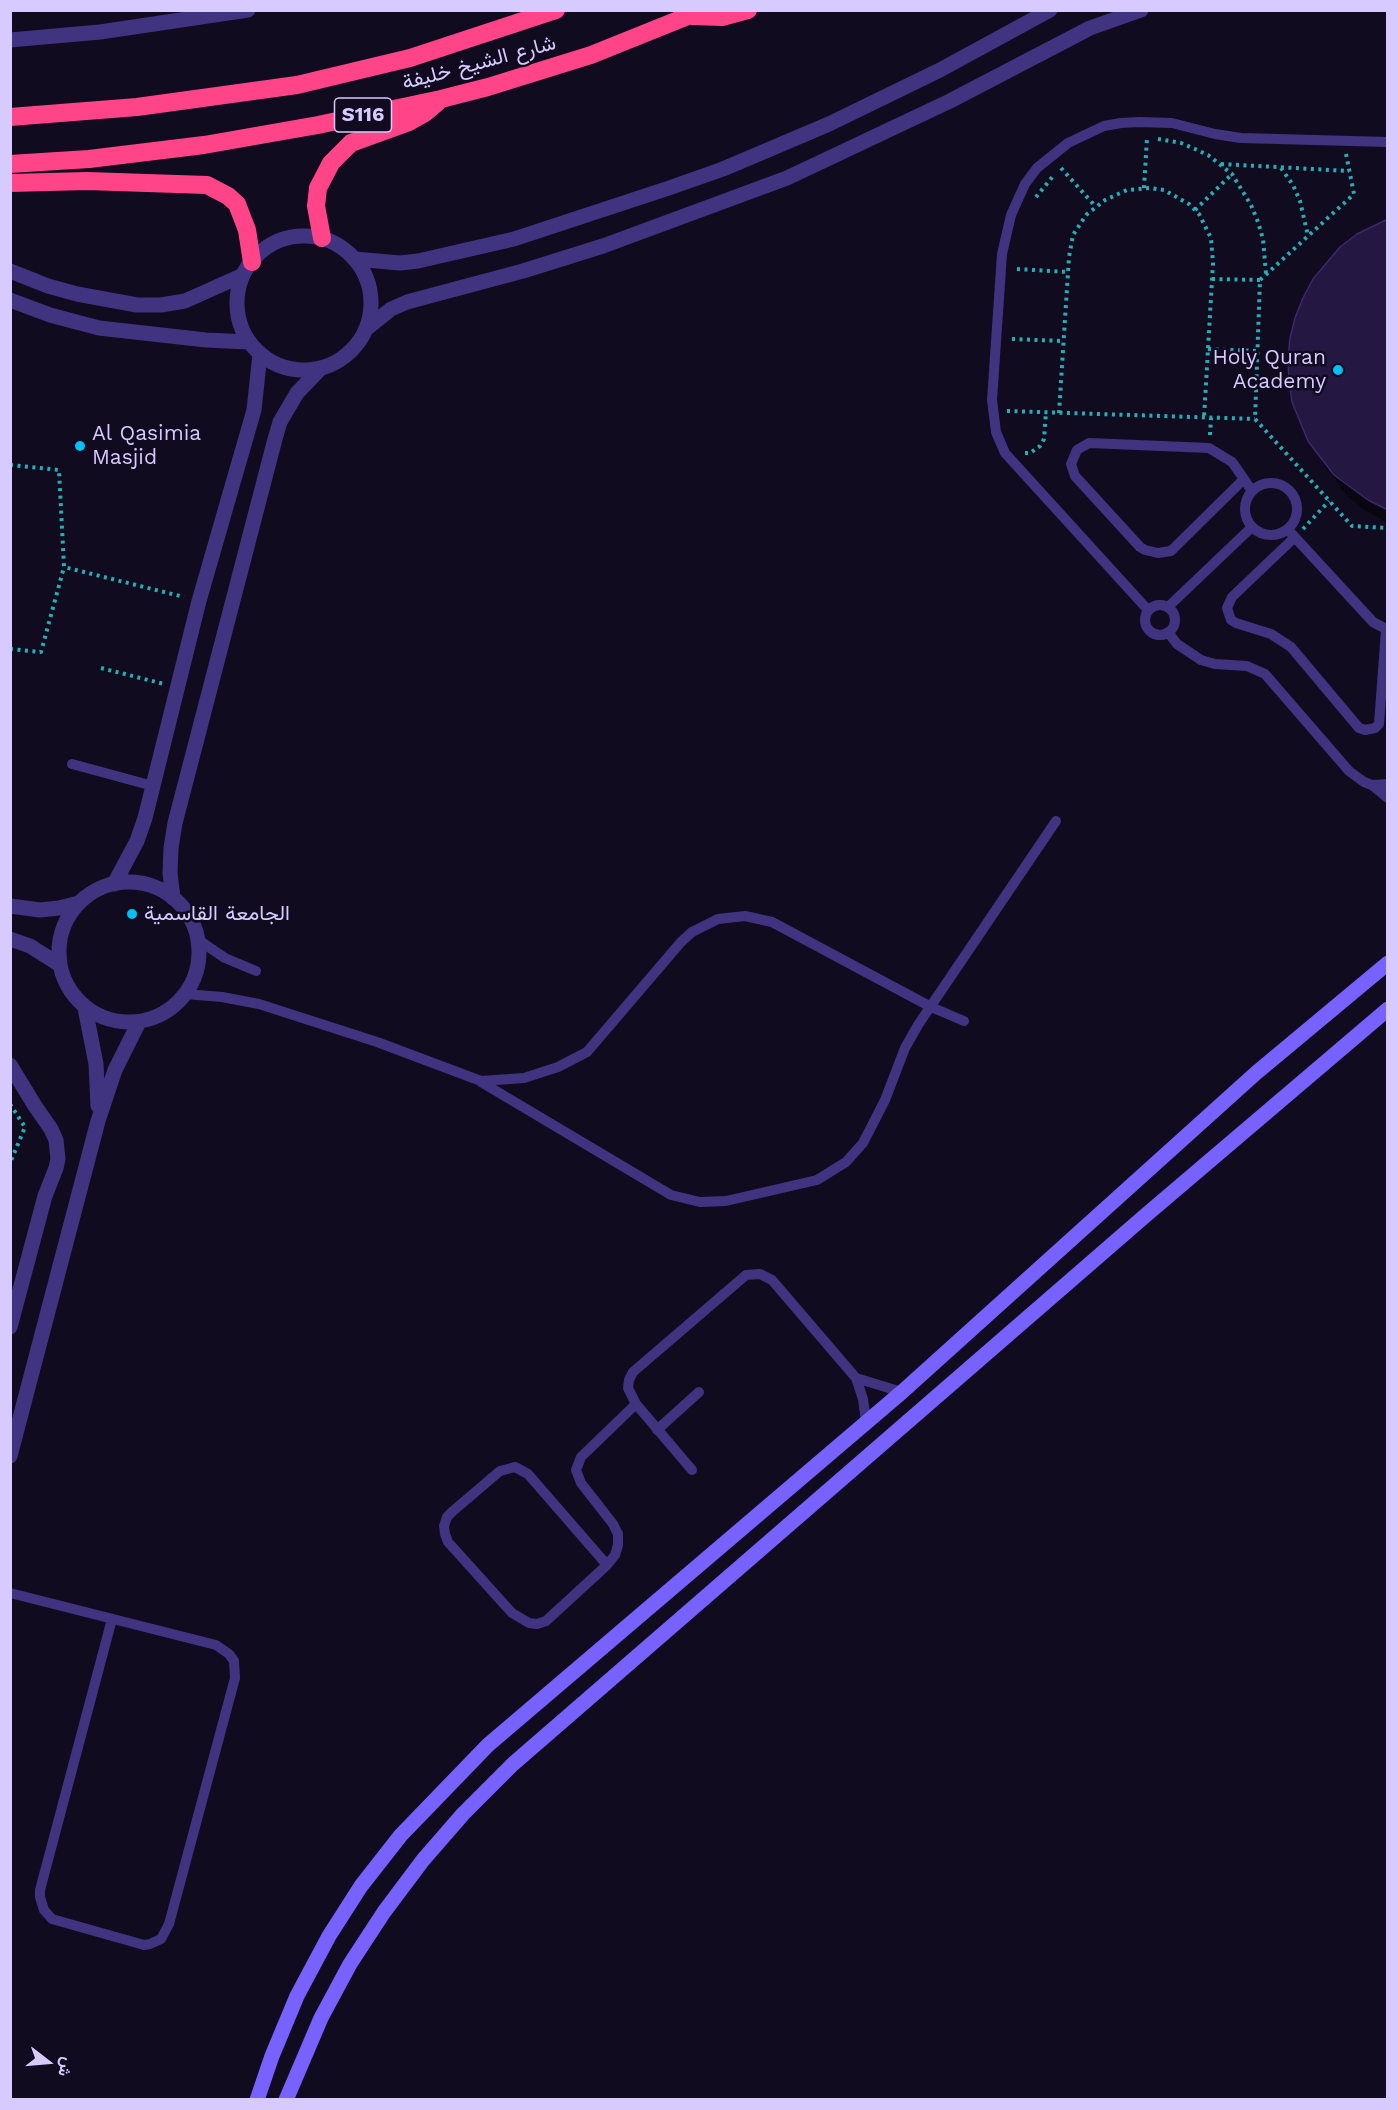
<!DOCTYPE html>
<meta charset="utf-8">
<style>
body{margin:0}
#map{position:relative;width:1398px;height:2110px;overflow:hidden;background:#110b20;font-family:"Work Sans",Vazirmatn,sans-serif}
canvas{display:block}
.frame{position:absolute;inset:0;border:12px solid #d6caff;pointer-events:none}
.north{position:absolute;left:18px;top:2032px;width:60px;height:60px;-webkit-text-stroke:4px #110b20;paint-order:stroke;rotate:106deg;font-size:16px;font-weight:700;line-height:24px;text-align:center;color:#d6caff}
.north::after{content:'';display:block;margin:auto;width:21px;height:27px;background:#d6caff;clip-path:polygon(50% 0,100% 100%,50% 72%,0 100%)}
</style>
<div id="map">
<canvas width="1398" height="2110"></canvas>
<div class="frame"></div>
<div class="north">ش</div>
</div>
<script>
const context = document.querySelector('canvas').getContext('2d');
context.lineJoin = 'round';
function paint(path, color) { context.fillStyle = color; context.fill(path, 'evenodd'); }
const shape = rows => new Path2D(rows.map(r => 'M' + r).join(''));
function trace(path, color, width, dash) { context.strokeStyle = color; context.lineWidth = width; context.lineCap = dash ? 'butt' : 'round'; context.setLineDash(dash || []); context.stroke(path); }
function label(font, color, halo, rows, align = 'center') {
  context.font = font + ' "Work Sans",Vazirmatn,sans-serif'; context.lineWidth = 5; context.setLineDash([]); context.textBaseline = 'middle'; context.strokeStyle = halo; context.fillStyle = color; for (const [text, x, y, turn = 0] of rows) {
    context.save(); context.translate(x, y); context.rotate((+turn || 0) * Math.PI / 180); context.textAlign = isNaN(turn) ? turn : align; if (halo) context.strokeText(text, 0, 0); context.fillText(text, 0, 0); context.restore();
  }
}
const shadow = shape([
 [1388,221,1388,523,1363,509,1347,496,1322,462,1309,441]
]);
const building = shape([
 [1388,219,1388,510,1368,500,1334,475,1308,441,1292,402,1289,381,1288,360,1290,338,1295,318,1303,298,1313,279,1340,247,1357,234,1388,219]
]);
const path = shape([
 [1158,139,1181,143,1195,149,1208,155,1232,174,1251,205,1258,222,1263,239,1266,274],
 [1346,154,1354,194,1260,280,1255,419,1352,526,1388,528],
 [1221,164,1349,171],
 [1061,168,1096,207],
 [1281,168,1293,185,1300,201,1308,236],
 [1144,188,1147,138],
 [1036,197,1054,175],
 [1195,210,1232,174],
 [1017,269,1068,272],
 [1212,279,1260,280],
 [1012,339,1063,341],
 [1208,349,1258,351],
 [1007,411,1255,419],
 [1059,413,1069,257,1073,235,1086,215,1105,200,1127,190,1150,188,1164,190,1189,204,1199,214,1211,238,1213,263,1204,418],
 [1210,435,1211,418],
 [1025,453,1030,453,1040,446,1044,439,1046,412],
 [10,465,59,470,64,567,184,597],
 [1303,529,1329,501],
 [10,649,41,652,64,567],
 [101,668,164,684],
 [10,1104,25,1127,10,1163]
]);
const lane = shape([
 [1244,479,1171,551,1158,553,1145,550,1140,547,1075,476,1071,464,1077,450,1089,443,1209,448,1232,462,1237,469,1252,491],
 '1245 509a26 26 0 1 1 52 0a26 26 0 1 1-52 0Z',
 [1290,532,1373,622,1388,630],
 [1295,537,1232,597,1227,608,1231,620,1236,623,1271,634,1291,647,1359,728,1365,730,1375,728,1379,724,1386,630],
 '1145 620a15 15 0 1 1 30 0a15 15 0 1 1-30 0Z',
 [1168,607,1252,527],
 [1148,610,1005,453,996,432,992,400,1002,254,1011,215,1025,184,1037,168,1068,143,1104,126,1121,123,1139,122,1172,123,1215,134,1241,138,1388,142],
 [1168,632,1177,644,1201,660,1215,664,1247,666,1265,674,1349,771,1364,782,1372,785,1388,798],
 [72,764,153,786],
 [1372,785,1388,784],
 [197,939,225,958,256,971],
 [185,994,222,997,259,1004,377,1042,481,1081,524,1078,558,1067,587,1052,681,942,692,932,718,919,745,916,772,922,931,1007,964,1021],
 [481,1082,671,1195,700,1202,726,1201,817,1180,846,1162,863,1143,885,1100,905,1048,918,1025,1056,821],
 [856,1378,902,1392],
 [657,1430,699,1392],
 [515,1467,528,1474,607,1565,546,1621,537,1624,529,1623,512,1613,448,1542,445,1534,444,1526,447,1517,453,1511,500,1471,515,1467],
 [692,1470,636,1404,628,1388,629,1380,633,1372,746,1275,760,1274,772,1280,856,1378,863,1399,866,1421],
 [607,1565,615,1555,618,1545,618,1534,613,1524,581,1483,576,1470,581,1457,636,1404],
 [10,1593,216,1645,229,1654,234,1661,235,1678,169,1924,161,1939,150,1944,144,1945,52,1919,44,1910,40,1897,40,1890,112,1619]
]);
const street = shape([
 [10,40,100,32,248,10],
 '237 303a67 67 0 1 1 134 0a67 67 0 1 1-134 0Z',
 [355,259,400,263,418,261,514,239,669,188,723,169,829,124,940,70,1050,10],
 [10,271,48,286,77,294,137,305,161,305,185,301,243,275],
 [10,300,50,315,99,328,206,340,249,342],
 [365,330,391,309,407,302,523,271,603,246,787,178,950,101,1090,28,1141,10],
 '59 952a70 70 0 1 1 140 0a70 70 0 1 1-140 0Z',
 [114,884,137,841,145,818,199,601,254,410,260,354],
 [173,898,170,873,171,848,175,823,275,439,280,422,297,393,321,368],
 [10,906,40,910,59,908,79,903],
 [10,939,30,946,60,965],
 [85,1008,96,1064,98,1106],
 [10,1065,35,1106,51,1129,56,1140,58,1159,56,1168,45,1196,10,1327],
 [10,1456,98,1121,115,1070,139,1022]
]);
const secondary = shape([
 [257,2100,272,2056,297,1996,329,1936,361,1886,401,1835,488,1745,902,1392,1256,1073,1388,963],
 [286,2100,321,2018,350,1964,384,1912,423,1860,463,1814,513,1764,1146,1215,1388,1009]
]);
const highway = shape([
 [692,16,722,17,748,10],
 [10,117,137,107,297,85,410,58,556,10],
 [10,164,89,159,204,145,318,125,441,99,488,87,591,55,703,10],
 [10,183,87,181,207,185,228,196,237,204,247,230,252,262],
 [322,238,316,206,318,188,331,163,351,143,409,122,425,113,438,102]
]);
const markers = [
 [1338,370,6,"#00c0f5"],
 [80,446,6,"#00c0f5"],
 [132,914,6,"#00c0f5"]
];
const shields = [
 [363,115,57]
];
const shieldNames = [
 ["S116",363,115]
];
const streetNames = [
 ["شارع الشيخ خليفة",479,63,-15]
];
const poiNames = [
 ["Holy Quran",1326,358,"right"],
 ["Academy",1326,382,"right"],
 ["Al Qasimia",92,434],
 ["Masjid",92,458],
 ["الجامعة القاسمية",144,914]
];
paint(shadow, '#0007');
paint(building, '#241741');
trace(building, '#3e276e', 1.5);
trace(path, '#27aeb5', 4, [3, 4.5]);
trace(lane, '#403481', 10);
trace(street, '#403481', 15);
trace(secondary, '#7761ff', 15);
trace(highway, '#ff4588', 18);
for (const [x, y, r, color] of markers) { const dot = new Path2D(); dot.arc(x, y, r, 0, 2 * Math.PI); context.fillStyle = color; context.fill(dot); trace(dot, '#110b20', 2); }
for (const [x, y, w] of shields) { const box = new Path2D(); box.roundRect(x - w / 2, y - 17, w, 34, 4.5); context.fillStyle = '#110b20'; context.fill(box); trace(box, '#d6caff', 1.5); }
label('bold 20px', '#d6caff', null, shieldNames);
label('21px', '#d6caff', '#110b20', streetNames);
label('21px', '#d6caff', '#110b20', poiNames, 'left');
</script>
